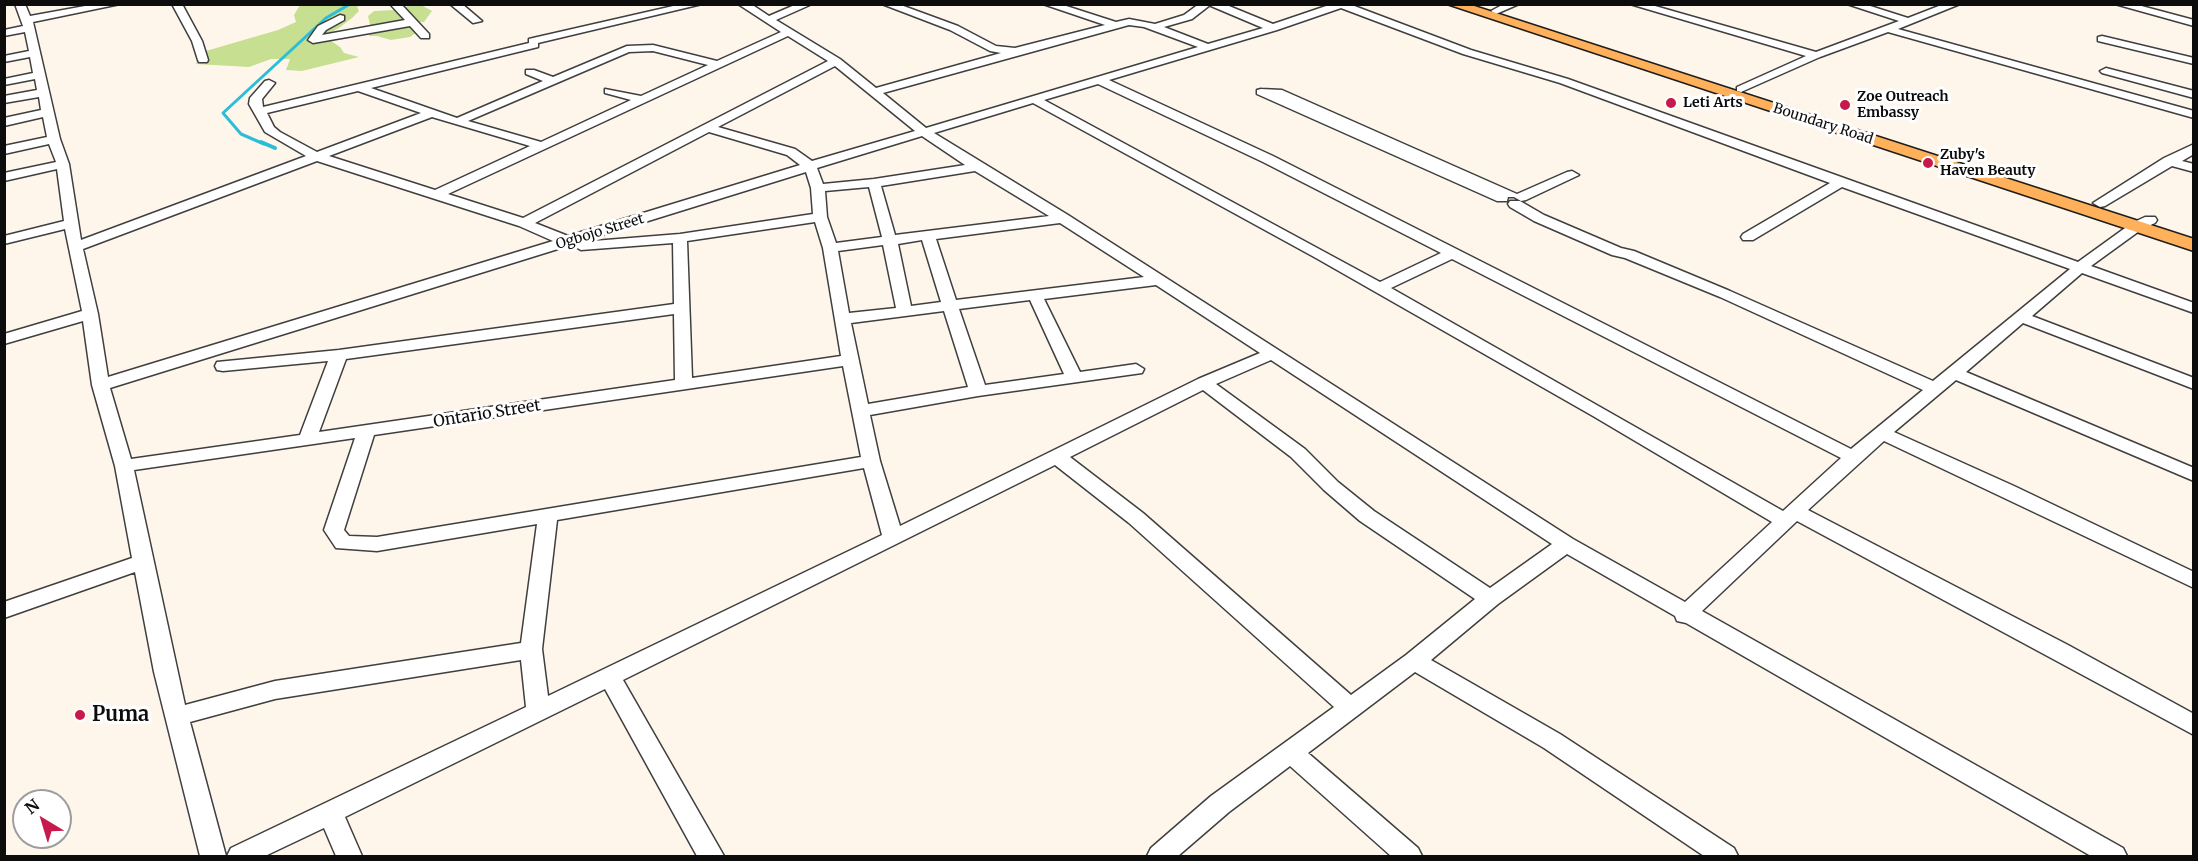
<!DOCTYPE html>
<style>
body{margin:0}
#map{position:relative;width:2198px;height:861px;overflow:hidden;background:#fff6eb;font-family:Merriweather,serif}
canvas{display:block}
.frame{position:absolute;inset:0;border:6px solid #0c0c0c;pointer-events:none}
.north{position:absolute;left:12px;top:789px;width:60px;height:60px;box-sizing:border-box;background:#fff;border:2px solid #9e9e9e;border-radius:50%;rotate:322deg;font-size:16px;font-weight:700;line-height:24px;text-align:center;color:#0c0c0c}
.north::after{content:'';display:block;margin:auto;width:21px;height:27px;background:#c7194b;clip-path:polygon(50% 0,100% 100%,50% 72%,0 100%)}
</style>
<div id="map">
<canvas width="2198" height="861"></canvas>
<div class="frame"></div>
<div class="north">N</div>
</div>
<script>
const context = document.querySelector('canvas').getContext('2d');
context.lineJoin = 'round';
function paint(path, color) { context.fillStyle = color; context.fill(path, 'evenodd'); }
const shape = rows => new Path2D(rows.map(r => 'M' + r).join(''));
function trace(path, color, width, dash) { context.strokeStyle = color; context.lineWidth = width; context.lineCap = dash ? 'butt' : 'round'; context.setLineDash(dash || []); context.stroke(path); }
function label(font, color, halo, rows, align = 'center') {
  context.font = font + ' Merriweather,serif'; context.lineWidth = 6; context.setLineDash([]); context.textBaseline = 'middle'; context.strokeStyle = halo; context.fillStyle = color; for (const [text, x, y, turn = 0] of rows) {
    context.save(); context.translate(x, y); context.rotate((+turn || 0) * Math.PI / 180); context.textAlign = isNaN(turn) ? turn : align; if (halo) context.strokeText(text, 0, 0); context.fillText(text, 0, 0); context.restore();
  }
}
const forest = shape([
 [300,5,361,5,357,7,359,11,352,18,339,28,324,36,340,47,344,53,359,57,302,71,286,70,290,59,271,59,249,67,196,64,199,53,278,30,296,22,294,15],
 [411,5,421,5,432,11,424,22,417,22,396,27,401,28,410,23,417,32,410,37,391,40,377,36,369,36,370,25,368,16,374,11,395,10]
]);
const streamFar1 = shape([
 [264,144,241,134,223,113,326,18,350,4]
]);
const stream = shape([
 [261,142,275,148]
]);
const minor = shape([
 [15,4,25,4,30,16,96,4,120,4,33,22,60,139,69,164,81,240,306,156,265,132,249,104,250,98,265,81,269,80,275,83,262,99,263,107,529,43,529,39,533,38,682,4,702,4,538,43,538,47,371,88,457,118,543,81,526,74,526,70,534,70,553,77,627,46,653,45,717,61,781,32,738,4,751,4,769,16,797,4,812,4,776,20,840,59,876,88,1001,53,990,51,950,30,882,4,898,4,958,26,996,46,1015,48,1105,25,1043,4,1060,4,1116,22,1129,19,1155,24,1184,15,1199,4,1224,4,1273,24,1332,4,1349,4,1471,50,1568,79,2078,262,2132,223,2145,217,2155,217,2157,220,2155,223,2142,229,2091,266,2194,303,2194,313,2082,273,2032,316,2194,378,2194,389,2023,323,1966,372,2194,468,2194,481,1956,380,1894,432,2014,486,2194,572,2194,588,1884,441,1808,510,2068,645,2194,714,2194,735,1797,521,1702,611,2123,848,2127,856,2091,856,1686,623,1677,621,1675,616,1567,554,1498,604,1431,660,1560,734,1734,848,1738,856,1704,856,1544,748,1415,672,1308,753,1418,848,1422,856,1391,856,1290,766,1229,812,1178,856,1147,856,1151,848,1211,796,1334,707,1129,523,1055,465,623,680,724,856,697,856,605,689,345,817,362,856,336,856,324,828,265,856,227,856,231,848,526,707,521,660,275,699,190,722,226,856,200,856,154,672,135,572,4,618,4,602,132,558,115,466,92,385,83,321,4,344,4,334,82,311,65,229,4,244,4,236,64,221,57,169,4,181,4,173,56,162,49,144,4,154,4,146,47,137,43,117,4,126,4,118,41,110,39,97,4,103,4,96,37,90,35,79,4,85,4,79,33,73,30,57,4,62,4,56,29,51,25,32,4,36,4,30,23,26,15,4],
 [1210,5,1211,6,1263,28,1208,44,1164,27,1192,19,1210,5],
 [1341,8,1463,54,1560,83,1830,183,1743,234,1741,237,1743,240,1753,240,1842,187,2070,269,1933,381,1730,291,1634,251,1621,248,1544,215,1520,201,1510,201,1508,204,1510,207,1534,221,1612,255,1625,258,1720,297,1923,390,1851,449,1273,156,1109,80,1277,30,1341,8],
 [1129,25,1144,27,1198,47,926,128,883,93,1129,25],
 [788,36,828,61,523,218,448,194,788,36],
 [653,51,708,65,641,96,605,89,605,93,631,100,541,142,468,121,629,52,653,51],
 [835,66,915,131,812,161,795,149,718,127,835,66],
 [1098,84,1263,162,1441,253,1380,282,1044,100,1098,84],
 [358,91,421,113,317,152,280,132,274,127,267,113,358,91],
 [1033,103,1316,258,1593,416,1772,522,1685,602,1573,539,1068,215,934,133,1033,103],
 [432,117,530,146,435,190,329,156,432,117],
 [709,132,787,155,800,165,568,236,535,223,709,132],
 [922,136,965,165,874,179,823,184,817,168,922,136],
 [317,161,519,226,553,241,108,377,98,314,83,249,317,161],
 [975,171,1049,216,895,235,881,186,975,171],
 [806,172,811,188,813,214,680,234,581,242,574,246,581,250,673,243,674,304,339,350,217,362,215,366,217,370,223,371,328,361,300,435,131,459,110,388,806,172],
 [869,187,882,237,836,243,827,217,825,191,869,187],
 [815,222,823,248,841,356,692,378,687,241,815,222],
 [1060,223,1144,277,956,300,936,239,1060,223],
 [922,240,941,302,911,306,898,244,922,240],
 [883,245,896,308,849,313,838,251,883,245],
 [1452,259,1841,458,1783,511,1391,288,1452,259],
 [1156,285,1260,353,1198,379,900,526,880,461,870,415,978,396,1142,373,1144,369,1136,364,1080,372,1044,299,1156,285],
 [1030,300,1064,374,985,385,959,309,1030,300],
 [944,311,968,387,868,404,851,323,944,311],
 [674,314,675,380,319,432,346,359,674,314],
 [1271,360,1552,544,1490,588,1374,511,1338,482,1305,449,1216,384,1271,360],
 [843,366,861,457,377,537,349,536,344,530,374,435,843,366],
 [1203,390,1291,457,1324,490,1360,521,1475,599,1406,655,1351,695,1143,513,1070,457,1203,390],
 [355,438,324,530,336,548,377,551,537,524,521,643,275,681,185,705,134,470,355,438],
 [864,468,882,535,548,696,542,649,557,520,864,468],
 [172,4,182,4,202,41,208,60,207,62,199,62,198,60,192,41,172,4],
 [390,4,401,4,429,34,429,38,421,38,410,26,313,43,308,40,318,26,340,15,344,16,344,20,326,30,322,35,405,20,390,4],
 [450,4,462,4,482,21,473,23,450,4],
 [1504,4,1519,4,1496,14,1491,11,1504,4],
 [1630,4,1648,4,1816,52,1899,21,1847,4,1864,4,1908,18,1944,4,1960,4,1898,29,2194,111,2194,118,1888,32,1820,57,1741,92,1737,91,1737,87,1806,56,1630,4],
 [2115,4,2134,4,2194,20,2194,26,2115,4],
 [2102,36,2194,58,2194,64,2098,41,2098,37,2102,36],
 [2106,68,2194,91,2194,98,2102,73,2100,71,2106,68],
 [1261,89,1282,90,1517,194,1567,172,1572,171,1579,175,1526,200,1521,201,1514,197,1508,197,1507,201,1497,201,1257,94,1257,90,1261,89],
 [2194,144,2194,154,2182,161,2194,164,2194,172,2172,166,2105,206,2100,207,2093,203,2164,158,2194,144]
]);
const major = shape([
 [1447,4,1468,4,2194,239,2194,251,1447,4]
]);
const markers = [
 [1671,103,6,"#c7194b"],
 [1845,105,6,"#c7194b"],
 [1928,163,6,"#c7194b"],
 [80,715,6,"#c7194b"]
];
const farPoinames = [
 ["Zoe Outreach",1857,97],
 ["Embassy",1857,113],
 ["Leti Arts",1683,103],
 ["Zuby's",1940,155],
 ["Haven Beauty",1940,171]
];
const farStreetnames = [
 ["Boundary Road",1823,124,18],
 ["Ogbojo Street",600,232,-17]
];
const streetNames = [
 ["Ontario Street",487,414,-9]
];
const nearPoinames = [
 ["Puma",92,715]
];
paint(forest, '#c6df90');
trace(streamFar1, '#2cbdd8', 3);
trace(stream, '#2cbdd8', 4);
trace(minor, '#3f3f3f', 3);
trace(major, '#1d1d1d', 3);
paint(minor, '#fff');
paint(major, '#ffb05b');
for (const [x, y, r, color] of markers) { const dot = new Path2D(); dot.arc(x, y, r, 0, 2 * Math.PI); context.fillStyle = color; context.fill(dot); trace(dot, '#fff', 2); }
label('bold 14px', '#0c0c0c', '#fff', farPoinames, 'left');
label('14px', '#0c0c0c', '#fff', farStreetnames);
label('16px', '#0c0c0c', '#fff', streetNames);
label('bold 20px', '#0c0c0c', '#fff', nearPoinames, 'left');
</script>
